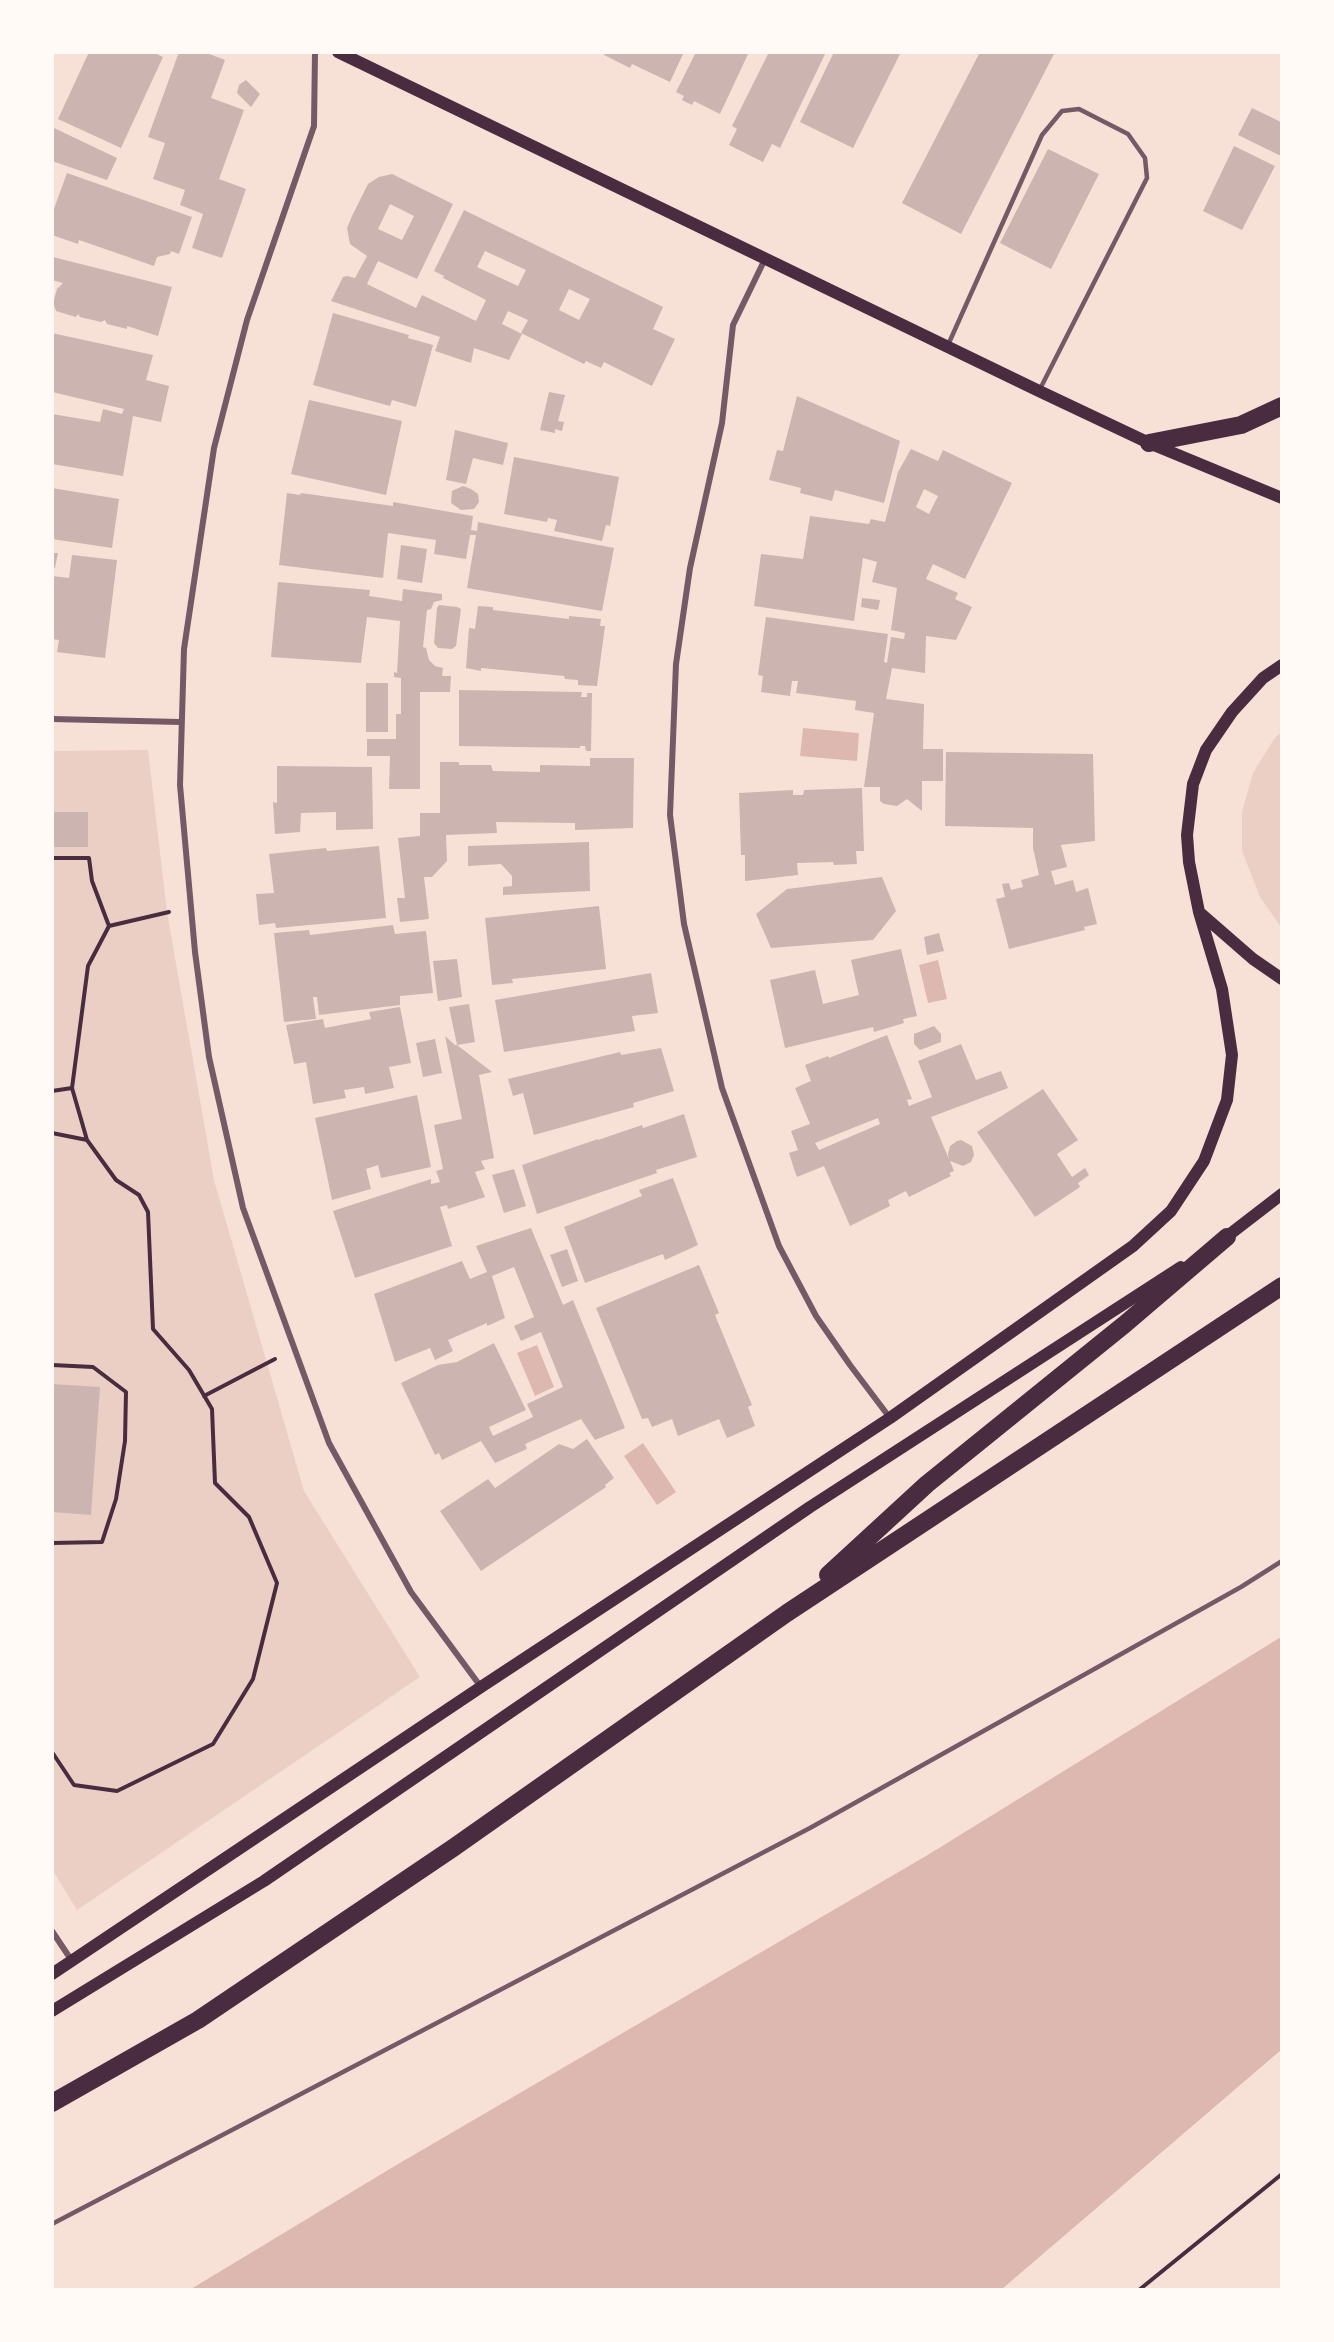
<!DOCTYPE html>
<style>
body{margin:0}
#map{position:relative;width:1334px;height:2342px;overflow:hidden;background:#f7e1d7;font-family:"Source Sans 3",sans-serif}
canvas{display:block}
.frame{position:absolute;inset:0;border:54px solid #fffaf5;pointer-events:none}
</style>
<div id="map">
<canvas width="1334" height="2342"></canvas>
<div class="frame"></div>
</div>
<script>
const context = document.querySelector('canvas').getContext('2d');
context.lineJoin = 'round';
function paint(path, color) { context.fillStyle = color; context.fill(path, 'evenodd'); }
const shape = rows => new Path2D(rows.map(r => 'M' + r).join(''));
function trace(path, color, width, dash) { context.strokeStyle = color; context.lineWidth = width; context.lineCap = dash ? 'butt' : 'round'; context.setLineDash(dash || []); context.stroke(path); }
const green = shape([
 [1281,732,1281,927,1260,897,1242,851,1242,812,1253,773,1274,739],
 [148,750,167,912,214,1180,304,1491,420,1677,77,1910,52,1869,52,751]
]);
const water = shape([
 [803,728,859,733,857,761,800,756],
 [938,960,947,999,928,1003,919,965],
 [537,1345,554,1387,535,1396,517,1353],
 [643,1443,676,1492,657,1505,624,1456],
 [1281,1637,1281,2050,1002,2289,191,2289,393,2167,926,1856]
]);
const building = shape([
 [89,52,153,52,163,57,121,148,58,119],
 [179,52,204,52,225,60,211,98,244,110,219,179,246,189,222,258,192,248,203,214,180,205,185,190,153,179,165,143,148,137],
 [605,52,684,52,670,82,632,64,630,68,604,55],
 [696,52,749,52,720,114,694,101,692,105,682,100,684,96,676,92],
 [769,52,826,52,780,148,772,144,763,162,729,145,737,129,732,126],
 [834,52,901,52,853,148,800,122],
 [980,52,1055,52,961,234,902,203],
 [246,80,260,94,251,107,237,93,239,85],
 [1252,108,1281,122,1281,156,1238,135],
 [54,128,117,158,107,180,52,161],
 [1234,146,1275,166,1242,230,1203,211],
 [1048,149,1099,174,1051,269,1000,243],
 [67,173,192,217,179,254,171,251,170,254,157,257,154,266,79,240,78,244,52,235,52,214],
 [392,174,453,204,417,279,378,261,367,284,416,308,422,295,476,321,486,300,443,278,444,276,434,271,464,210,663,307,653,329,675,339,652,386,604,362,601,368,586,361,584,364,521,333,528,320,508,311,502,324,522,334,509,360,474,348,471,363,435,351,440,337,331,301,343,277,347,276,355,278,367,256,350,244,347,228,352,216,368,184,379,177],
 [390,204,414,216,402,240,378,229],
 [485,251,526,270,518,286,477,267],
 [569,289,590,299,579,320,559,310],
 [53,257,172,287,158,336,127,326,127,329,107,324,105,320,101,322,80,317,78,314,76,317,56,311,53,303,57,289,63,283,52,280],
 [333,313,409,335,408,338,433,345,416,407,392,400,390,406,313,385],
 [52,333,153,355,146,380,169,386,161,422,133,416,123,476,52,464,52,414,100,422,103,409,122,414,124,409,52,392],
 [549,392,565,395,558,421,564,422,562,431,555,429,555,433,540,430],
 [797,396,900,441,884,503,835,490,832,501,800,493,801,488,769,480,777,450,783,451],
 [309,400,402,421,386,495,291,474],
 [455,430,508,443,503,465,473,458,466,484,446,480],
 [911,449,938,461,943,450,1012,483,965,579,933,564,926,579,958,593,955,599,972,607,956,640,926,636,925,673,892,668,886,699,924,704,923,749,943,749,943,781,922,781,922,811,907,799,897,806,884,804,880,801,880,787,864,787,874,713,855,710,856,701,796,693,798,681,792,681,790,696,761,692,763,676,758,675,766,617,888,634,884,662,887,663,891,637,904,639,905,633,891,630,897,588,872,582,877,562,863,558,854,621,754,606,761,554,803,559,810,516,869,524,871,519,885,522,898,472],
 [924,489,938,496,929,514,916,507],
 [514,457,619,477,610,526,606,525,602,541,554,531,557,520,548,518,547,522,504,514],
 [463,486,471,489,478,494,479,502,474,509,461,510,451,503,452,491],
 [52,488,119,499,112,548,52,539],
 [287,493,300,495,301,493,393,506,393,502,473,516,471,530,477,531,478,522,614,548,602,611,467,588,476,535,470,535,466,559,434,554,436,540,388,533,383,578,279,565],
 [401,545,427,549,422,583,397,579],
 [52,553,58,553,55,568,52,568],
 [72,555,117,560,105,658,57,652,59,640,52,639,52,576,69,578],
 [278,582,370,590,369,596,402,601,403,589,442,594,442,600,434,602,431,609,427,610,423,647,426,648,429,660,435,666,443,668,442,676,451,676,450,692,420,692,420,789,389,789,390,756,367,756,367,739,396,739,396,714,401,714,401,678,394,677,394,672,397,673,400,621,367,617,361,663,271,657],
 [862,598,880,600,878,610,861,607],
 [439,605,457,607,461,609,456,646,452,649,438,648,434,643,437,608],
 [478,606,493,607,493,610,569,619,569,616,601,619,600,626,605,626,597,686,578,685,578,680,565,679,564,676,481,668,481,671,466,668,469,628,475,629],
 [366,683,388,683,388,732,366,732],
 [459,690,582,692,581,697,587,697,587,693,592,693,591,751,586,751,585,746,580,746,580,748,459,746],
 [946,752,1093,754,1095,841,1061,845,1067,867,1051,871,1055,885,1073,880,1076,892,1088,888,1097,924,1084,927,1085,930,1009,949,996,899,1005,897,1002,884,1009,883,1011,890,1023,887,1021,880,1039,875,1033,848,1033,828,945,826],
 [590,758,634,758,633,828,575,830,575,823,496,822,497,833,446,835,447,861,432,877,424,877,429,919,400,922,397,898,405,898,398,838,420,836,420,813,440,813,440,762,459,762,459,765,491,765,493,771,540,772,540,765,590,766],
 [277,766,372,767,373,829,336,830,336,812,301,813,300,832,275,834,273,802,277,803],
 [862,788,864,851,856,851,857,864,834,865,833,862,797,863,798,875,745,881,745,855,741,855,739,793,793,790,793,795,803,795,804,790],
 [52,812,88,812,88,847,52,847],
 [589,842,590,891,503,895,503,887,512,886,512,876,501,864,468,866,468,846],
 [379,846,386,918,276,928,275,923,259,925,256,894,274,893,269,854,326,848,327,851],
 [882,877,896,911,873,940,771,948,756,914,787,889],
 [599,906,606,969,512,979,513,983,492,985,485,918],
 [393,925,395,934,426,931,433,993,400,996,400,1005,319,1015,317,997,313,997,316,1019,284,1022,274,933,309,930,310,935],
 [939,933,944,951,927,955,924,937],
 [901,949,917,1016,903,1019,904,1023,874,1032,873,1027,785,1048,770,980,815,970,823,1004,859,995,851,960],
 [457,959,462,997,438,1001,433,961],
 [651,973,658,1013,632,1016,635,1031,504,1052,495,1000],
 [469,1004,475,1042,457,1045,492,1072,479,1075,494,1158,481,1161,485,1169,475,1172,485,1197,448,1209,447,1205,440,1207,452,1246,355,1278,333,1211,431,1179,431,1184,440,1182,436,1171,443,1169,434,1125,462,1119,445,1036,455,1045,457,1045,449,1007],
 [400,1007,411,1063,389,1067,394,1088,365,1094,364,1087,344,1090,346,1098,313,1104,306,1062,294,1064,286,1025,323,1019,325,1028,371,1019,369,1012],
 [934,1026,941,1034,941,1042,920,1050,914,1044,914,1034],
 [887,1035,912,1099,907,1100,909,1106,932,1097,918,1061,961,1044,976,1080,1001,1071,1008,1088,931,1117,949,1159,948,1154,950,1146,957,1141,961,1140,972,1146,974,1155,971,1162,963,1166,950,1161,954,1171,949,1173,951,1176,909,1197,906,1191,888,1200,890,1206,850,1226,824,1166,797,1177,795,1172,789,1153,798,1150,791,1131,810,1124,795,1088,811,1081,805,1065,828,1056,829,1058],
 [878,1118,880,1124,819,1150,815,1143],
 [435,1039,442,1073,423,1077,416,1043],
 [661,1048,674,1091,633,1103,634,1107,534,1135,523,1093,513,1096,508,1079,620,1052,621,1055],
 [1043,1089,1078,1140,1057,1154,1072,1177,1085,1168,1089,1175,1078,1183,1080,1187,1035,1217,977,1132],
 [417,1095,431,1167,381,1178,378,1165,366,1169,371,1189,332,1200,315,1118],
 [684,1114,697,1157,656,1170,657,1173,537,1214,522,1165,598,1139,598,1140,642,1125,643,1128],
 [514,1169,526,1206,504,1213,492,1175],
 [673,1178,698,1245,665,1260,663,1254,585,1283,564,1227,642,1196,639,1190],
 [531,1228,563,1305,573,1300,625,1428,595,1440,581,1419,525,1444,527,1449,495,1463,481,1441,442,1460,439,1453,435,1455,401,1383,438,1365,457,1362,494,1343,526,1410,489,1427,493,1436,533,1417,527,1404,563,1387,541,1332,521,1341,514,1326,534,1317,514,1267,492,1276,505,1318,487,1326,487,1323,448,1340,453,1351,435,1360,430,1348,395,1362,374,1294,462,1261,470,1279,487,1272,476,1246],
 [567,1249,578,1281,562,1287,550,1255],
 [699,1265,719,1313,715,1315,752,1405,748,1407,755,1426,727,1438,719,1419,678,1436,672,1419,652,1427,648,1418,642,1419,596,1308],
 [52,1384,100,1387,91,1515,52,1512],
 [587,1439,614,1478,605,1485,606,1487,481,1571,440,1511,488,1479,495,1488,559,1444,573,1449]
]);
const path = shape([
 [52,858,89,858,92,881,109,926,88,966,72,1088,87,1140,116,1180,139,1195,148,1212,153,1329,189,1370,212,1409,215,1483,249,1517,277,1583,253,1679,213,1744,117,1791,74,1785,52,1752],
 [109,926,169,912],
 [52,1091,72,1088],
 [52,1133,87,1140],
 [52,1365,93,1367,126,1392,125,1441,116,1499,102,1542,52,1543],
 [204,1396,275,1359],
 [1139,2290,1282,2174]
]);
const service = shape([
 [948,345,1042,135,1062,111,1079,109,1128,134,1145,158,1147,178,1040,389],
 [52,2224,810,1828,1241,1587,1282,1561]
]);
const minor = shape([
 [315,52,314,126,247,320,214,448,184,649,180,785,195,952,209,1057,243,1208,329,1443,411,1592,481,1687],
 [765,259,733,325,722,423,690,568,676,664,670,815,684,924,722,1088,779,1246,816,1316,850,1365,890,1418],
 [52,719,180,722],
 [52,1931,72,1961]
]);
const secondary = shape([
 [338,52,1039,391,1149,443,1282,498],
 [1199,912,1253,959,1282,979],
 [1221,1241,1282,1194],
 [52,1974,481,1687,890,1418,1133,1246,1171,1211,1204,1161,1227,1100,1232,1055,1222,989,1199,912,1189,862,1187,835,1193,784,1206,750,1232,712,1263,678,1282,665],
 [52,2011,264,1881,810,1507,1181,1267]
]);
const motorway = shape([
 [1149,443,1241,425,1282,406],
 [828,1575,927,1484,1125,1324,1227,1237],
 [52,2103,198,2020,453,1848,787,1613,1282,1286]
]);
paint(green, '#ebcfc5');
paint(water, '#dcb8b0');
paint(building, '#ccb4b1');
trace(path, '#4a2c40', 4);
trace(service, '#755966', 4.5);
trace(minor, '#755966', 6);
trace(secondary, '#4a2c40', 12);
trace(motorway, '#4a2c40', 18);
</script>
